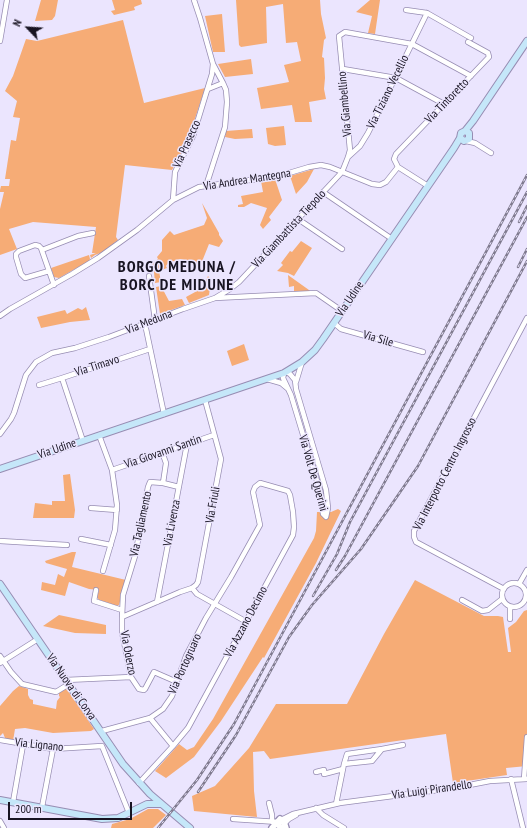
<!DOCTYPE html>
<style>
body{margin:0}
#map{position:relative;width:527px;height:828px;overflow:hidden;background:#ebe5fe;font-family:"PT Sans Narrow",sans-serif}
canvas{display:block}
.north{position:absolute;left:8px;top:8px;width:40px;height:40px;-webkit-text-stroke:3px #ebe5fe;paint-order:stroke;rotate:295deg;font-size:11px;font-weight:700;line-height:16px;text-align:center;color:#181422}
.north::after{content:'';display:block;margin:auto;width:14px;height:18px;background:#181422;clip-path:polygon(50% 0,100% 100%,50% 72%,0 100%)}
.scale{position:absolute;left:8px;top:802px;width:124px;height:18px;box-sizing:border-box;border:2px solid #181422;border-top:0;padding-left:5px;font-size:12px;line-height:14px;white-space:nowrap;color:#181422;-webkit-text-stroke:3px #ebe5fe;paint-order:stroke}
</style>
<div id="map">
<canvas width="527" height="828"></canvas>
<div class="north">N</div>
<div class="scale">200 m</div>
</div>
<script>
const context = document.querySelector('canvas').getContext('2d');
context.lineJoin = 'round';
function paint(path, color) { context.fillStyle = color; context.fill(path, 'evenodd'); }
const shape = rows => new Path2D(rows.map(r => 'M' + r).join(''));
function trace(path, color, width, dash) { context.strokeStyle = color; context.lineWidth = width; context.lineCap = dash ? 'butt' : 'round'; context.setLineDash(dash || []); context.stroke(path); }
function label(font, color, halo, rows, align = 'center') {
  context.font = font + ' "PT Sans Narrow",sans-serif'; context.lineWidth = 3; context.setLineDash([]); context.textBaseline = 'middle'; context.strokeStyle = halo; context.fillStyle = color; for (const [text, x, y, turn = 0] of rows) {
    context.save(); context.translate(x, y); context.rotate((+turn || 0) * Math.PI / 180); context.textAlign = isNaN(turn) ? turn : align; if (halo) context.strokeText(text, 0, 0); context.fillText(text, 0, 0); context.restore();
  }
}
const green = shape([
 [41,0,58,0,55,16,52,20,35,21],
 [112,0,141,0,142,4,134,7,135,10,114,15,111,11,115,10],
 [236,0,320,0,321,14,326,38,324,40,322,57,324,58,325,78,324,89,326,99,309,102,312,122,295,122,292,105,261,109,257,88,289,82,284,65,301,61,297,42,286,43,283,4,266,7,267,43,241,47,239,45],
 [370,0,380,0,375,34,368,33,372,16,356,12],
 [222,14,225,52,213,52,205,16],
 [123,20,144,103,205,88,188,140,172,170,125,165,116,237,118,240,103,252,95,255,91,258,90,255,96,253,92,253,96,227,33,222,9,229,17,249,0,255,0,209,4,192,0,192,0,190,1,186,9,186,10,179,5,179,11,140,16,141,20,118,13,117,17,101,5,91,13,76,26,39,37,41],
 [251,59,253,74,225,77,218,64],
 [284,126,286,145,275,146,268,144,266,128],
 [252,129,253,138,235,139,225,137,226,131],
 [314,169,307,182,296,194,290,176],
 [275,179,282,200,269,217,271,220,263,229,260,225,267,208,251,203,244,207,238,207,238,205,243,204,241,196,263,192,261,181],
 [202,203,219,233,219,235,223,241,219,247,209,244,201,264,180,259,168,263,166,266,167,268,159,271,161,282,155,283,154,272,150,272,152,264,158,259,157,257,162,251,162,240,170,231,174,235,204,225,207,218],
 [301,241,312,248,294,276,288,273,277,271,283,265,281,263,290,251,292,252],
 [89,255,90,259,89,261,59,278,54,277,51,268],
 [288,275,309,290,310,291,294,293,294,286,289,287],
 [208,276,211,280,209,295,189,303,186,297,197,291,205,283],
 [161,286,169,301,182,299,185,305,160,314,156,287],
 [86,307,90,320,70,322,41,328,37,317,65,310,67,314,78,308,82,310],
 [244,344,249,360,232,366,227,351],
 [70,474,75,510,74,518,33,518,35,503,52,505,52,501,65,501,63,475],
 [338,509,341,511,316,563,264,658,263,657,221,721,194,757,166,778,155,771,179,744,187,750,194,747,213,719,314,538,316,531,317,512,331,512],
 [72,552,76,552,72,567,126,580,119,605,117,606,99,600,97,597,99,590,89,589,69,582,65,596,41,590,42,582,55,585,58,574,64,577,67,569,46,563,45,561],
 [415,580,484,616,498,616,503,617,508,652,511,652,508,628,516,622,524,611,527,610,527,766,506,768,507,775,453,783,446,734,270,759,264,751,253,752,254,791,257,817,194,811,192,796,215,786,249,748,276,704,347,704,384,634],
 [59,615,106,625,106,634,75,633,43,626],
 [19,686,28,689,28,695,30,699,33,700,33,704,56,709,57,701,60,697,59,696,59,693,66,688,94,729,91,731,53,733,25,728,15,729,13,741,5,738,3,733,0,736,0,706,13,691],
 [148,809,158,809,166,815,153,828,111,828,112,824,130,819]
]);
const minor = shape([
 [406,10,427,13],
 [0,41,7,0],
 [343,69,396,78,444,104],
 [208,89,223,83,213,64],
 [466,141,475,143,491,153],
 [348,157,360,146,368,133,427,13,471,38],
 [398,167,394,159,396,154,489,57,488,53,468,42],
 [206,186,225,127,227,102,226,90,223,83],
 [323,192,392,239],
 [173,200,175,172,193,136,212,74,213,64,200,18,194,0],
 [298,219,342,249],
 [42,250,78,236,93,233],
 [49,271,25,278,21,274,16,257,16,254,19,251,35,245,39,246,41,248,54,285],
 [149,276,155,320],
 [215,298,230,289,239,282,342,172,348,157,350,150,339,36,345,32,412,44,471,76],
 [0,316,10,309,72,274,98,258,137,230,173,200,199,187,279,176,309,167,321,165,330,167,372,184,380,185,386,182,398,167,428,186],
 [334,323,341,329,423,352],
 [145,324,164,414],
 [284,373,283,378,291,395,320,491,323,514,326,517,328,508,326,490,296,389,295,380,290,374,286,372],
 [267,379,281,383,287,388],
 [296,382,302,362],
 [39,385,62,378],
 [0,434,11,419,14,413,26,375,36,362,52,353,75,348,109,337,183,309,215,298,316,293,342,311],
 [99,435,112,470,117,505,115,530,103,571],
 [83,441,62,378,150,349],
 [112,470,214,435],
 [163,483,179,487],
 [91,508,117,510],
 [81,539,111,545],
 [0,541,67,545],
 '502 595a12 12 0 1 1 24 0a12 12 0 1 1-24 0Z',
 [519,584,527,570],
 [192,588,197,594,245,621],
 [504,589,416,542,414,537,414,531,527,318],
 [96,590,94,601,122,610],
 [462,600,482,611,488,610,502,599],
 [157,602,187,444],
 [122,617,123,595,135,556,148,487,150,482,163,483,166,463,162,452],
 [510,619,510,607],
 [0,656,11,672,22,684,56,692,69,684],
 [0,663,38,639],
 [66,680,131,677],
 [177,682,154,672,145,689,144,690,139,689,131,677,122,632,122,617,180,592,192,588,196,585,198,582,221,459,205,400],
 [102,731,150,718,163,709,172,696,186,656,206,618,231,577,260,525,253,492,255,487,260,483,288,491,290,495,293,512,294,527,293,535,188,728,173,746,150,718],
 [0,740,53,749,102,746,129,813],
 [344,764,347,754,382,749],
 [316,772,324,770,324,774,343,769],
 [511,779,523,828],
 [524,779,527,737],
 [139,783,173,746],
 [13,802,23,745],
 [269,803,272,815,272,822],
 [336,804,344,764,372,761,382,749,403,745],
 [42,807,53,749],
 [316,808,323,815,344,828],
 [233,819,278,822],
 [281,820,293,814,340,803,454,788,490,781,527,779],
 [0,821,4,828],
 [284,824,289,819,296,815]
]);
const tertiary = shape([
 [278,822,278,825,282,828],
 [272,828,280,819,284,822,286,828]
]);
const secondary = shape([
 [460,138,464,141,469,139,469,133,465,131],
 [0,469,284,373,302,362,315,350,323,339,454,148,460,138,461,133,465,131,473,121,527,41],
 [0,584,123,764,150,794,190,828],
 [0,800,102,819,118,818,147,804,161,804]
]);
const rail = shape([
 [519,222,527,206],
 [518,267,527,249],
 [336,570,345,556,527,217],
 [313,596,337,554,350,522,527,192],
 [198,792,236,735,289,637,312,605,361,549,418,466,527,261],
 [158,828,197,780,234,724,527,175]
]);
const streetNames = [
 ["Via Tiziano Vecellio",388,92,-64],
 ["Via Tintoretto",447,101,-46],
 ["Via Giambellino",345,104,-95],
 ["Via Prasecco",187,144,-66],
 ["Via Andrea Mantegna",247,180,-9],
 ["Via Giambattista Tiepolo",289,229,-47],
 ["Via Udine",350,299,-56],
 ["Via Meduna",149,322,-21],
 ["Via Sile",378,339,16],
 ["Via Timavo",97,366,-18],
 ["Via Udine",57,449,-19],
 ["Via Giovanni Santin",163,452,-19],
 ["Via Volt De Querini",313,473,74],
 ["Via Interporto Centro Ingrosso",445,474,-63],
 ["Via Friuli",213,505,-80],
 ["Via Livenza",172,523,-79],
 ["Via Tagliamento",141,524,-78],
 ["Via Azzano Decimo",246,622,-62],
 ["Via Oderzo",128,653,79],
 ["Via Portogruaro",185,664,-66],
 ["Via Nuova di Corva",71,687,55],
 ["Via Lignano",39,745,6],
 ["Via Luigi Pirandello",432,790,-8]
];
const districtNames = [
 ["BORGO MEDUNA /",177,267],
 ["BORC DE MIDUNE",177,285]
];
paint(green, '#f6ac76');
trace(minor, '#978db3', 6);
trace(tertiary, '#978db3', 8);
trace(secondary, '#978db3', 8);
trace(minor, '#fff', 4.5);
trace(tertiary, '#fff', 5.5);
trace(secondary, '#c5e7f9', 6);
trace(rail, '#7f7a8e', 2.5);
trace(rail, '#ebe5fe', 1, [3]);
label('12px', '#181422', '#ebe5fe', streetNames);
context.letterSpacing = '1px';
label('bold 16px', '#181422', '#ebe5fe', districtNames);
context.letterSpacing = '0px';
</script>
